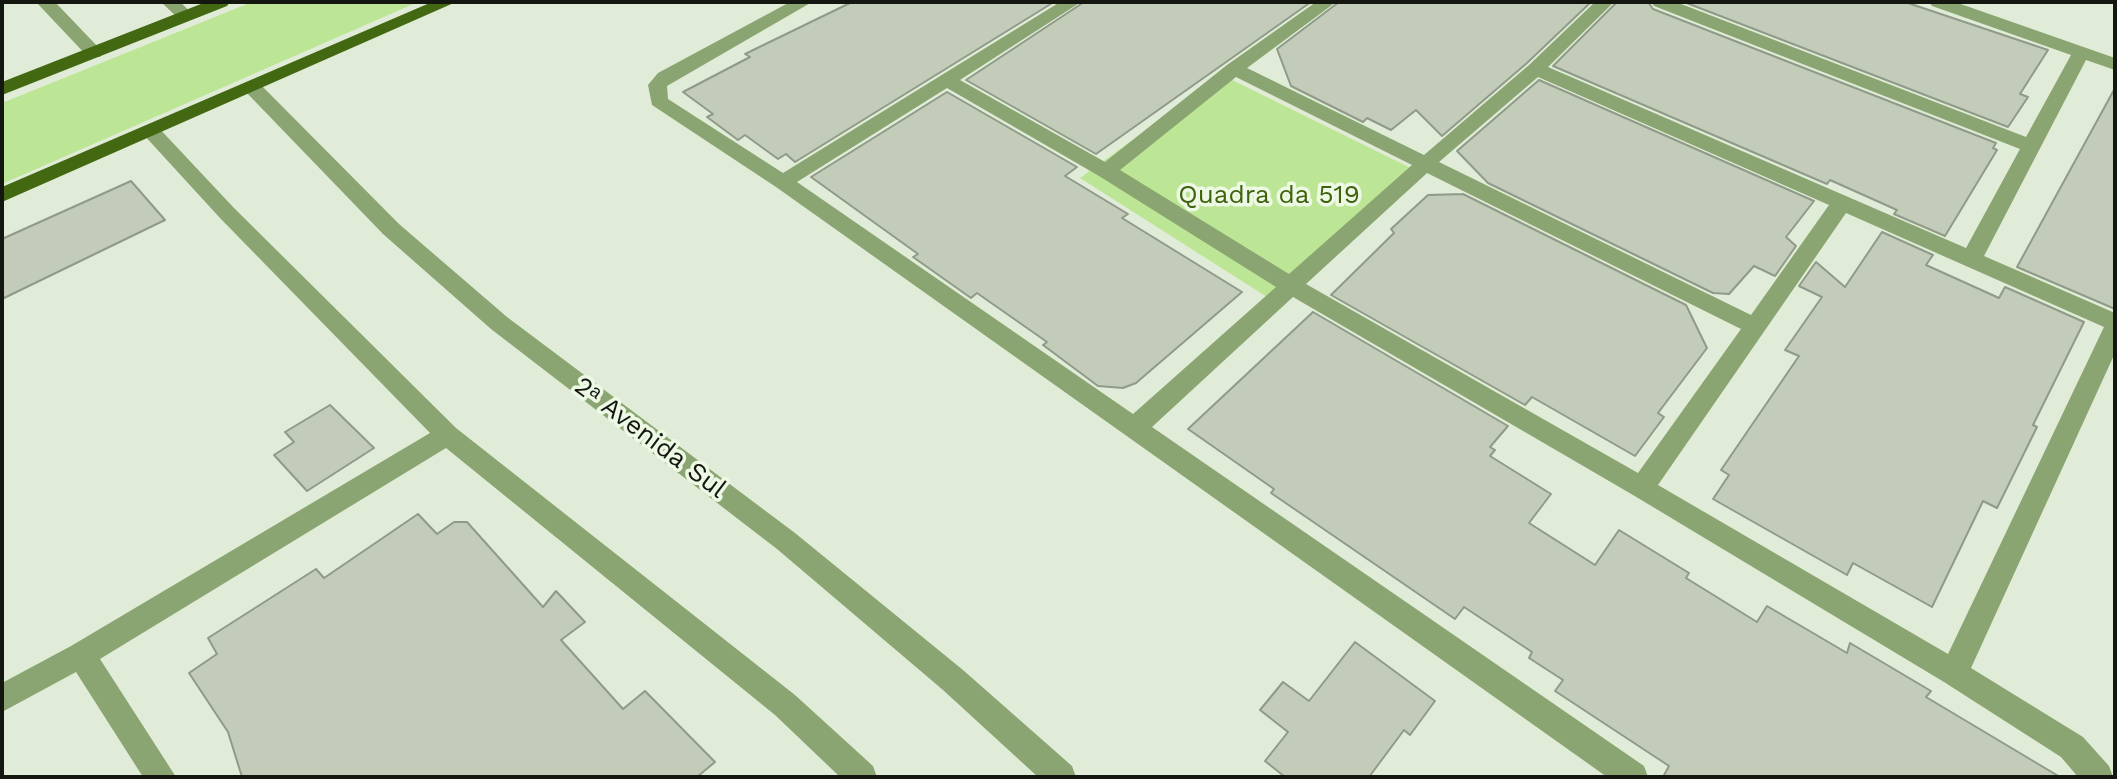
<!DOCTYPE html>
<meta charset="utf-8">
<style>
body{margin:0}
#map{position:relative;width:2117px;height:779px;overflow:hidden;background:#e1ecd8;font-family:"Work Sans",sans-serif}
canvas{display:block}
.frame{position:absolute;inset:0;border:4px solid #131710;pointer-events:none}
</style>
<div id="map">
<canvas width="2117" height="779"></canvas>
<div class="frame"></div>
</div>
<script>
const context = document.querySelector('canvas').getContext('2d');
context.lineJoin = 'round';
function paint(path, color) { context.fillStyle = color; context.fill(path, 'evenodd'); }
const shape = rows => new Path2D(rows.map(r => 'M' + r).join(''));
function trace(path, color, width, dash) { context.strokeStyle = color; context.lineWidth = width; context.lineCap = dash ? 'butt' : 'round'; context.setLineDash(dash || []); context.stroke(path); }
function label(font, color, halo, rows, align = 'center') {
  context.font = font + ' "Work Sans",sans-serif'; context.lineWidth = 7; context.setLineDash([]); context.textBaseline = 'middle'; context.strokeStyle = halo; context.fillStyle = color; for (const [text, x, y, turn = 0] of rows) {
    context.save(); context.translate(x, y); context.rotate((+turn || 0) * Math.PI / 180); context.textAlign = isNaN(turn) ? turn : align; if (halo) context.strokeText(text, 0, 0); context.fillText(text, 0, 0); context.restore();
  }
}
const green = shape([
 [252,2,418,2,2,184,2,103],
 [1222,75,1425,175,1278,304,1080,178]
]);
const building = shape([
 [852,2,1054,2,795,162,786,154,778,159,745,135,738,140,707,117,713,114,683,92,750,57,745,54,852,2],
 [1084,2,1311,2,1096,154,966,80,1084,2],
 [1339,2,1591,2,1527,63,1442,136,1416,110,1391,130,1367,118,1363,122,1291,86,1277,49,1339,2],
 [1617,2,1648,2,1653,9,1996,143,1993,148,1997,150,1945,236,1894,214,1897,210,1830,180,1827,184,1553,66,1617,2],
 [1684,2,1905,2,2048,50,2020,94,2028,97,2008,127,1684,2],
 [1539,80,1814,201,1786,237,1796,246,1775,276,1754,266,1729,294,1713,293,1488,183,1457,151,1539,80],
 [2115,88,2115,309,2017,267,2115,88],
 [947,92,1077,167,1065,176,1128,214,1122,218,1242,292,1136,383,1123,388,1098,386,1043,345,1047,342,977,293,971,298,913,257,918,254,811,177,947,92],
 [131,181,165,220,2,299,2,239,131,181],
 [1463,194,1686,305,1707,348,1658,413,1664,417,1635,456,1532,397,1525,405,1331,295,1394,233,1391,229,1428,195,1463,194],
 [1882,232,1933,255,1926,265,1999,298,2005,287,2084,322,2033,425,2037,427,1997,508,1983,501,1932,607,1853,563,1847,575,1713,499,1729,475,1721,470,1799,356,1785,350,1822,297,1799,286,1816,262,1845,287,1882,232],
 [1313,312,1508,426,1490,447,1495,450,1490,456,1551,494,1529,523,1595,565,1619,530,1689,573,1686,578,1757,622,1767,606,1847,653,1850,643,1931,691,1926,697,2060,777,1663,777,1669,766,1555,691,1563,680,1529,658,1532,652,1464,607,1455,619,1271,493,1274,489,1188,429,1313,312],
 [330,405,374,448,307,491,274,455,294,442,285,432,330,405],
 [418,514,437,534,454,522,467,522,543,607,556,591,585,622,561,640,623,709,645,691,715,762,697,777,242,777,228,732,189,673,217,654,208,638,316,569,324,578,418,514],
 [1355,642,1435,701,1410,735,1404,730,1369,777,1285,777,1265,761,1288,732,1260,710,1283,682,1309,701,1355,642]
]);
const minor = shape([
 [36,2,55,2,100,49,103,53,100,57,88,57,36,2],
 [161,2,180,2,195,16,186,21,180,20,161,2],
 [790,2,812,2,667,86,668,99,783,173,1060,2,1081,2,960,80,1105,162,1227,65,1316,2,1336,2,1247,68,1424,155,1529,65,1595,2,1614,2,1548,67,1966,248,2020,149,1654,6,1651,2,1676,2,2026,137,2071,55,1932,6,1929,2,1955,2,2115,58,2115,70,2086,60,1984,256,2115,313,2115,353,1971,668,2083,737,2109,766,2113,777,2078,777,2061,757,1944,682,1633,495,1293,297,1152,427,1644,766,1648,777,1607,777,776,187,652,105,648,85,658,73,790,2],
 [1236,77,1412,165,1289,274,1120,170,1236,77],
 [1538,77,1829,205,1751,315,1439,162,1538,77],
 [947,88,1099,176,1276,287,1133,414,797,182,947,88],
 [1427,173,1741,329,1638,473,1306,284,1427,173],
 [1846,213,2104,327,1948,654,1658,485,1846,213],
 [252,81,259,83,399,224,507,317,795,533,963,670,1072,766,1076,777,1038,777,943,690,777,549,491,329,383,234,245,91,243,87,245,83,252,81],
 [150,124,157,126,234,208,456,428,795,695,873,766,877,777,840,777,775,715,446,448,100,659,176,777,143,777,76,672,2,712,2,683,71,646,430,433,220,218,143,134,140,130,150,124]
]);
const major = shape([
 [206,2,230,2,227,6,2,95,2,82,206,2],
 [432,2,456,2,2,202,2,187,432,2]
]);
const parkNames = [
 ["Quadra da 519",1269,195]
];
const streetNames = [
 ["2ᵃ Avenida Sul",650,438,37]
];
paint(green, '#bce695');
paint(building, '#c2ccb9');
trace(building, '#909a88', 2);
paint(minor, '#8aa571');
paint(major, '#436812');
label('26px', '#3e620d', '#eef9e5', parkNames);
label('26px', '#131710', '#eef9e5', streetNames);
</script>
